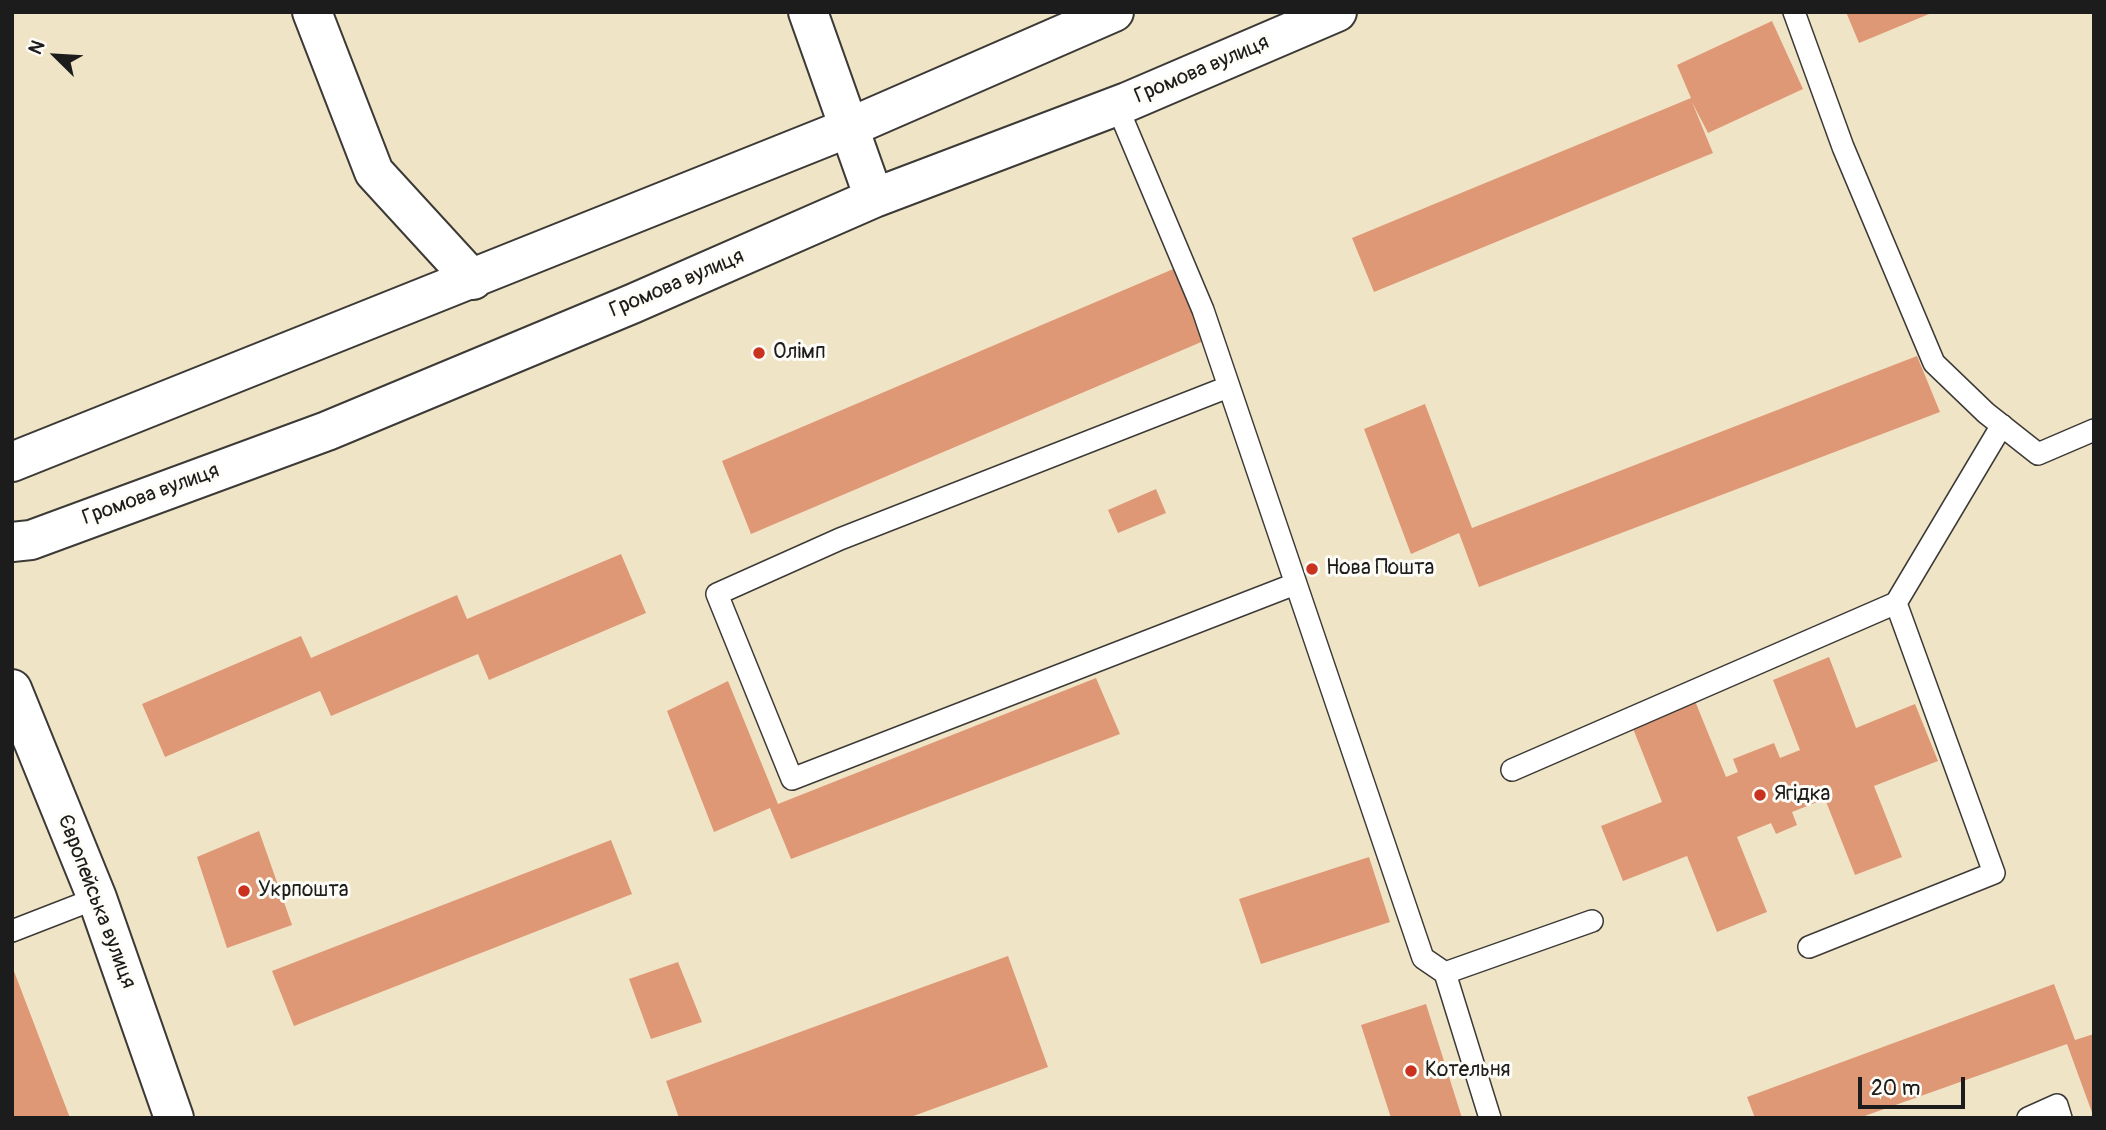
<!DOCTYPE html>
<meta charset="utf-8">
<style>
body{margin:0}
#map{position:relative;width:2106px;height:1130px;overflow:hidden;background:#f0e4c7;font-family:Pangolin,sans-serif}
canvas{display:block}
.frame{position:absolute;inset:0;border:14px solid #1c1c1c;pointer-events:none}
.north{position:absolute;left:21px;top:21px;width:70px;height:70px;-webkit-text-stroke:5px #fdfcf7;paint-order:stroke;rotate:294deg;font-size:19px;font-weight:700;line-height:28px;text-align:center;color:#1c1c1c}
.north::after{content:'';display:block;margin:auto;width:24px;height:32px;background:#1c1c1c;clip-path:polygon(50% 0,100% 100%,50% 72%,0 100%)}
.scale{position:absolute;left:1858px;top:1077px;width:107px;height:32px;box-sizing:border-box;border:4px solid #1c1c1c;border-top:0;padding-left:9px;font-size:21px;line-height:24px;white-space:nowrap;color:#1c1c1c;-webkit-text-stroke:5px #fdfcf7;paint-order:stroke}
</style>
<div id="map">
<canvas width="2106" height="1130"></canvas>
<div class="frame"></div>
<div class="north">N</div>
<div class="scale">20 m</div>
</div>
<script>
const context = document.querySelector('canvas').getContext('2d');
context.lineJoin = 'round';
function paint(path, color) { context.fillStyle = color; context.fill(path, 'evenodd'); }
const shape = rows => new Path2D(rows.map(r => 'M' + r).join(''));
function trace(path, color, width, dash) { context.strokeStyle = color; context.lineWidth = width; context.lineCap = dash ? 'butt' : 'round'; context.setLineDash(dash || []); context.stroke(path); }
function label(font, color, halo, rows, align = 'center') {
  context.font = font + ' Pangolin,sans-serif'; context.lineWidth = 6; context.setLineDash([]); context.textBaseline = 'middle'; context.strokeStyle = halo; context.fillStyle = color; for (const [text, x, y, turn = 0] of rows) {
    context.save(); context.translate(x, y); context.rotate((+turn || 0) * Math.PI / 180); context.textAlign = isNaN(turn) ? turn : align; if (halo) context.strokeText(text, 0, 0); context.fillText(text, 0, 0); context.restore();
  }
}
const building = shape([
 [1846,12,1934,12,1859,43],
 [1772,21,1803,89,1708,133,1692,102,1713,153,1374,292,1352,238,1691,98,1677,65],
 [1178,267,1213,337,751,534,722,461],
 [1917,356,1940,412,1479,587,1459,533,1411,554,1364,429,1425,404,1472,528],
 [1156,489,1166,513,1118,533,1108,510],
 [621,554,646,613,489,680,478,654,331,716,320,691,165,757,142,704,301,636,311,658,457,595,467,619],
 [1829,657,1856,728,1915,704,1938,761,1874,786,1902,857,1855,875,1825,799,1792,812,1797,825,1776,834,1771,823,1737,837,1767,912,1717,932,1687,856,1623,881,1601,826,1662,802,1632,726,1695,701,1726,777,1738,772,1733,759,1774,743,1780,758,1800,750,1773,680],
 [1096,678,1120,734,791,859,770,808,714,832,667,711,728,681,778,804],
 [259,831,292,925,227,948,197,857],
 [611,840,632,894,294,1026,272,971],
 [1369,857,1390,922,1261,964,1239,899],
 [1008,956,1048,1067,908,1118,679,1118,666,1081],
 [678,962,702,1022,651,1039,629,979],
 [12,966,70,1118,12,1118],
 [2054,984,2075,1040,2094,1034,2094,1118,2067,1044,1859,1118,1755,1118,1747,1097],
 [1426,1004,1462,1118,1391,1118,1361,1025]
]);
const lane = shape([
 [1794,12,1843,147,1934,363,1986,413,2038,454,2094,430],
 [1117,106,1203,310,1423,958,1445,973,1490,1118],
 [1228,387,840,539,717,594,792,779,1295,584],
 [1512,770,1896,603,2002,425],
 [12,931,97,898],
 [1809,947,1994,873,1896,603],
 [1445,973,1592,921],
 [2028,1118,2057,1105,2061,1118]
]);
const street = shape([
 [312,12,374,172,473,280],
 [808,12,874,198],
 [12,462,848,128,1114,12],
 [12,542,31,540,327,431,632,304,874,198,1127,102,1337,12],
 [12,689,97,898,174,1118]
]);
const markers = [
 [759,353,7,"#c8321e"],
 [1312,569,7,"#c8321e"],
 [1760,795,7,"#c8321e"],
 [244,891,7,"#c8321e"],
 [1411,1071,7,"#c8321e"]
];
const streetNames = [
 ["Громова вулиця",1202,70,-23],
 ["Громова вулиця",677,284,-23],
 ["Громова вулиця",151,495,-20],
 ["Європейська вулиця",96,902,69]
];
const poiNames = [
 ["Олімп",773,353],
 ["Нова Пошта",1326,569],
 ["Ягідка",1774,795],
 ["Укрпошта",258,891],
 ["Котельня",1425,1071]
];
paint(building, '#df9876');
trace(lane, '#3c3a36', 24);
trace(street, '#3c3a36', 42);
trace(lane, '#fff', 21);
trace(street, '#fff', 38);
for (const [x, y, r, color] of markers) { const dot = new Path2D(); dot.arc(x, y, r, 0, 2 * Math.PI); context.fillStyle = color; context.fill(dot); trace(dot, '#fdfcf7', 2.5); }
label('21px', '#1c1c1c', '#fdfcf7', streetNames);
label('21px', '#1c1c1c', '#fdfcf7', poiNames, 'left');
</script>
